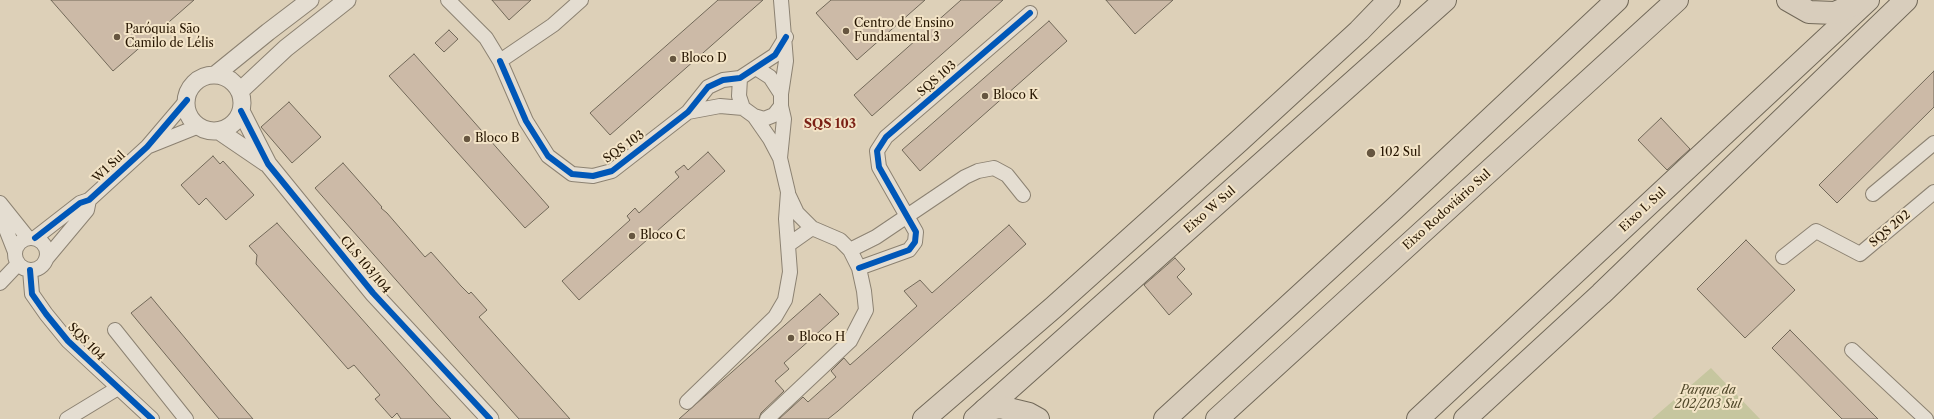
<!DOCTYPE html>
<meta charset="utf-8">
<style>
body{margin:0}
canvas{display:block;background:#ddd0b8}
</style>
<canvas width="1934" height="419"></canvas>
<script>
const context = document.querySelector('canvas').getContext('2d');
context.lineJoin = 'round';
function paint(path, color) { context.fillStyle = color; context.fill(path, 'evenodd'); }
const shape = rows => new Path2D(rows.map(r => 'M' + r).join(''));
function trace(path, color, width, dash) { context.strokeStyle = color; context.lineWidth = width; context.lineCap = dash ? 'butt' : 'round'; context.setLineDash(dash || []); context.stroke(path); }
function label(font, color, halo, rows, align = 'center') {
  context.font = font + ' "Libre Caslon Text",serif'; context.lineWidth = 4; context.setLineDash([]); context.textBaseline = 'middle'; context.strokeStyle = halo; context.fillStyle = color; for (const [text, x, y, turn = 0] of rows) {
    context.save(); context.translate(x, y); context.rotate((+turn || 0) * Math.PI / 180); context.textAlign = isNaN(turn) ? turn : align; if (halo) context.strokeText(text, 0, 0); context.fillText(text, 0, 0); context.restore();
  }
}
const green = shape([
 [1711,368,1760,419,1652,419]
]);
const building = shape([
 [51,0,194,0,113,71,51,0],
 [492,0,531,0,509,20,492,0],
 [718,0,763,0,610,135,590,113,718,0],
 [831,0,925,0,857,60,816,13,831,0],
 [961,0,1003,0,872,116,854,95,961,0],
 [1106,0,1173,0,1135,34,1106,0],
 [1049,21,1067,41,920,171,902,150,1049,21],
 [449,30,458,39,444,52,435,43,449,30],
 [414,54,549,207,525,228,389,76,414,54],
 [1934,71,1934,107,1837,203,1819,185,1934,71],
 [289,102,321,137,292,163,261,127,289,102],
 [1661,118,1690,149,1667,170,1638,140,1661,118],
 [708,152,725,171,579,300,562,281,630,220,627,216,635,208,639,213,679,177,675,172,684,165,688,170,708,152],
 [213,156,220,164,223,161,254,195,226,220,206,198,199,205,181,185,213,156],
 [343,163,382,207,381,208,387,213,425,257,431,252,461,286,469,294,471,292,487,310,479,317,570,419,519,419,463,356,315,188,343,163],
 [277,223,436,403,451,419,401,419,397,413,392,418,375,399,380,395,354,365,348,369,256,264,257,255,249,246,277,223],
 [1009,225,1026,244,838,411,828,419,779,419,803,397,808,402,836,377,831,371,844,358,850,365,917,306,904,291,920,280,932,293,1009,225],
 [1746,240,1795,290,1745,338,1697,289,1746,240],
 [1175,258,1185,269,1177,277,1192,294,1169,315,1144,285,1175,258],
 [820,294,839,314,784,363,789,369,775,381,784,391,761,413,759,419,679,419,820,294],
 [151,297,234,397,253,419,219,419,131,313,151,297],
 [1790,330,1878,419,1842,419,1772,348,1790,330]
]);
const minor = shape([
 [448,0,486,38,500,61,553,25,581,0],
 [500,61,526,121,548,156,572,174,593,176,612,171,688,112,708,87,723,80,740,78,775,55,786,37],
 [740,78,739,96,743,108],
 [781,94,786,61,781,0],
 [688,112,720,106,743,108,754,116,764,119,774,115,781,106,781,94,770,77,756,68],
 [149,146,199,126],
 [780,158,784,119,781,106],
 [1873,194,1934,143],
 [0,203,28,238],
 [0,214,15,252],
 [35,238,80,203,89,200,147,147,187,100],
 '15 254a16 16 0 1 1 32 0a16 16 0 1 1-32 0Z',
 [788,245,812,228],
 [850,250,876,237,965,177,978,171,994,168,1007,175,1023,195],
 [1783,257,1816,231,1860,254,1934,192],
 [46,259,87,210,89,200],
 [859,268,909,250,915,242,916,232,879,167,877,151,886,137,1030,13],
 [30,270,32,294,46,314,68,341,152,419],
 [0,283,18,264],
 [115,330,186,419],
 [1852,350,1926,419],
 [687,402,775,317,785,300,790,272,786,219,788,192,780,158,770,139,754,116],
 [67,419,118,388],
 [767,419,850,341,866,310,864,291,859,268,850,250,840,240,812,228,797,213,789,196]
]);
const tertiary = shape([
 [215,75,268,32,310,0],
 '186 103a28 28 0 1 1 56 0a28 28 0 1 1-56 0Z',
 [240,91,286,48,347,0],
 [241,111,268,164,373,293,490,419],
 [219,131,266,163]
]);
const primary = shape([
 [924,419,1054,307,1239,141,1359,31,1389,0],
 [975,419,1445,0],
 [1418,419,1868,0],
 [1465,419,1601,294,1906,0]
]);
const trunk = shape([
 [1788,0,1809,12,1835,13,1864,0],
 [985,410,1000,407,1029,414,1038,419],
 [1165,419,1394,209,1617,0],
 [1217,419,1677,0]
]);
const cycleway = shape([
 [500,61,526,121,548,156,572,174,593,176,612,171,688,112,708,87,723,80,740,78,775,55,786,37],
 [241,111,268,164,373,293,490,419],
 [35,238,80,203,89,200,147,147,187,100],
 [859,268,909,250,915,242,916,232,879,167,877,151,886,137,1030,13],
 [30,270,32,294,46,314,68,341,152,419]
]);
const markers = [
 [846,31,4,"#665640"],
 [117,37,4,"#665640"],
 [673,59,4,"#665640"],
 [985,96,4,"#665640"],
 [467,139,4,"#665640"],
 [1371,153,5,"#665640"],
 [632,236,4,"#665640"],
 [791,338,4,"#665640"]
];
const poiNames = [
 ["Centro de Ensino",854,24],
 ["Fundamental 3",854,38],
 ["Paróquia São",125,30],
 ["Camilo de Lélis",125,44],
 ["Bloco D",681,59],
 ["Bloco K",993,96],
 ["Bloco B",475,139],
 ["102 Sul",1380,153],
 ["Bloco C",640,236],
 ["Bloco H",799,338]
];
const streetNames = [
 ["SQS 103",937,79,-41],
 ["SQS 103",624,147,-35],
 ["W1 Sul",109,167,-43],
 ["Eixo W Sul",1210,210,-41],
 ["Eixo Rodoviário Sul",1447,210,-42],
 ["Eixo L Sul",1643,210,-43],
 ["SQS 202",1890,229,-40],
 ["CLS 103/104",365,265,50],
 ["SQS 104",86,342,46]
];
const parkNames = [
 ["Parque da",1708,391],
 ["202/203 Sul",1708,405]
];
const neighbourhoodNames = [
 ["SQS 103",830,124]
];
paint(green, '#c6c69f');
paint(building, '#ccbaa7');
trace(building, '#726959', 1);
trace(minor, '#8c8272', 16);
trace(tertiary, '#8c8272', 19);
trace(primary, '#726959', 24);
trace(trunk, '#726959', 24);
trace(minor, '#e4ddd1', 14);
trace(tertiary, '#e4ddd1', 17);
trace(primary, '#d8cdbc', 22);
trace(trunk, '#d8cdbc', 22);
trace(cycleway, '#0057b8', 6);
for (const [x, y, r, color] of markers) { const dot = new Path2D(); dot.arc(x, y, r, 0, 2 * Math.PI); context.fillStyle = color; context.fill(dot); trace(dot, '#f3e4c7', 1.5); }
label('12px', '#261500', '#f3e4c7', poiNames, 'left');
label('12px', '#261500', '#f3e4c7', streetNames);
label('italic 12px', '#50482a', '#f3e4c7', parkNames);
label('bold 13px', '#7a1f14', '#f3e4c7', neighbourhoodNames);
</script>
